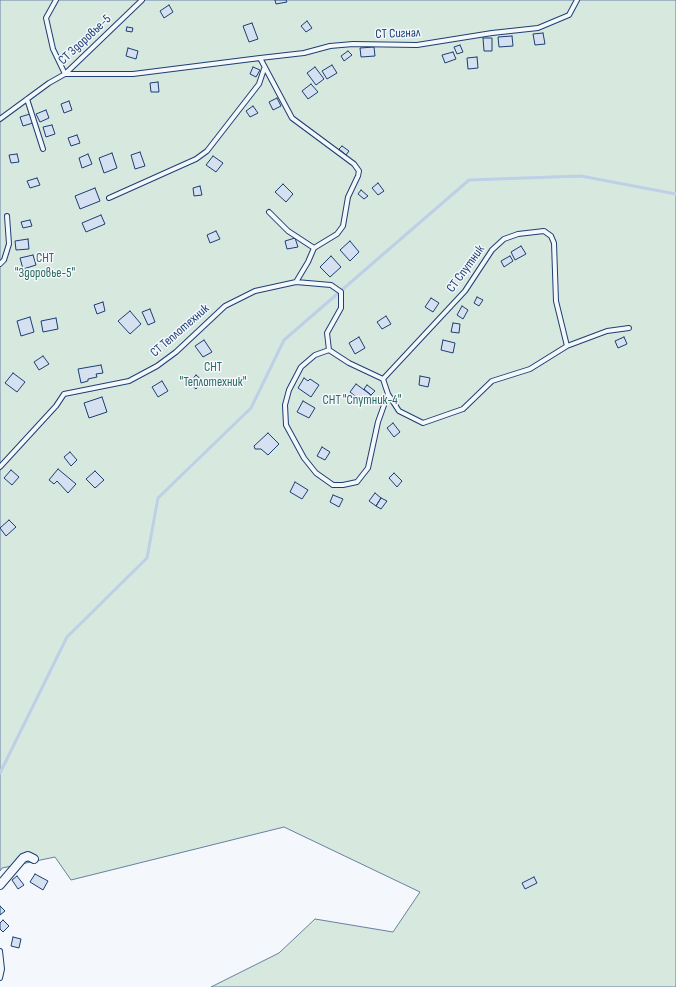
<!DOCTYPE html>
<meta charset="utf-8">
<style>
body{margin:0}
canvas{display:block;background:#f4f7fb}
</style>
<canvas width="676" height="987"></canvas>
<script>
const context = document.querySelector('canvas').getContext('2d');
context.lineJoin = 'round';
function paint(path, color) { context.fillStyle = color; context.fill(path, 'evenodd'); }
const shape = rows => new Path2D(rows.map(r => 'M' + r).join(''));
function trace(path, color, width, dash) { context.strokeStyle = color; context.lineWidth = width; context.lineCap = dash ? 'butt' : 'round'; context.setLineDash(dash || []); context.stroke(path); }
function label(font, color, halo, rows, align = 'center') {
  context.font = font + ' "Sofia Sans Condensed",sans-serif'; context.lineWidth = 3; context.setLineDash([]); context.textBaseline = 'middle'; context.strokeStyle = halo; context.fillStyle = color; for (const [text, x, y, turn = 0] of rows) {
    context.save(); context.translate(x, y); context.rotate((+turn || 0) * Math.PI / 180); context.textAlign = isNaN(turn) ? turn : align; if (halo) context.strokeText(text, 0, 0); context.fillText(text, 0, 0); context.restore();
  }
}
const green = shape([
 [0,0,676,0,676,987,211,987,279,953,315,919,393,932,420,892,284,827,71,880,55,857,2,868,0,871,0,0]
]);
const stream = shape([
 [0,773,67,637,147,558,158,498,251,408,284,340,469,180,581,176,676,194]
]);
const building = shape([
 [275,0,286,0,287,2,276,4,275,0],
 [169,5,173,12,164,18,160,11,169,5],
 [307,21,312,28,306,32,301,26,307,21],
 [252,23,258,39,249,42,243,26,252,23],
 [127,27,133,28,132,32,126,31,127,27],
 [543,33,545,44,535,45,533,34,543,33],
 [512,36,513,46,499,47,498,37,512,36],
 [483,38,492,38,492,51,484,51,483,38],
 [460,45,463,52,457,54,454,47,460,45],
 [374,47,375,56,361,57,360,48,374,47],
 [128,48,138,51,136,59,126,56,128,48],
 [348,51,352,55,344,61,341,56,348,51],
 [453,52,456,59,445,63,442,55,453,52],
 [477,57,478,68,468,69,467,58,477,57],
 [332,65,337,73,327,79,322,71,332,65],
 [253,67,260,70,256,77,250,74,253,67],
 [315,67,324,79,316,85,307,73,315,67],
 [158,82,159,92,151,92,150,83,158,82],
 [311,84,318,92,308,99,302,91,311,84],
 [277,98,281,106,273,110,269,102,277,98],
 [69,101,72,110,64,113,61,104,69,101],
 [253,106,258,113,250,117,246,111,253,106],
 [46,110,49,118,40,122,36,114,46,110],
 [30,114,33,123,23,126,20,117,30,114],
 [52,125,55,134,46,137,43,127,52,125],
 [77,135,80,143,71,146,68,138,77,135],
 [342,146,349,151,346,155,339,149,342,146],
 [140,152,145,166,135,169,131,155,140,152],
 [112,153,117,168,104,173,99,158,112,153],
 [17,154,19,162,11,163,9,155,17,154],
 [88,154,92,164,82,168,79,158,88,154],
 [213,156,223,163,216,172,206,165,213,156],
 [37,178,40,185,30,188,27,181,37,178],
 [378,183,384,191,378,195,372,188,378,183],
 [283,184,293,194,286,202,275,192,283,184],
 [200,186,202,195,194,196,193,188,200,186],
 [95,188,100,201,80,209,75,196,95,188],
 [361,190,368,196,364,199,358,194,361,190],
 [101,215,105,224,86,232,82,223,101,215],
 [30,220,32,226,23,228,21,222,30,220],
 [216,231,220,239,210,243,207,235,216,231],
 [295,238,298,247,287,249,285,241,295,238],
 [28,239,29,249,16,250,15,241,28,239],
 [350,241,359,252,350,261,340,250,350,241],
 [521,246,526,254,515,260,511,252,521,246],
 [33,255,36,265,23,269,20,258,33,255],
 [331,256,341,267,330,277,320,267,331,256],
 [510,256,513,261,504,267,501,261,510,256],
 [477,297,483,300,479,306,474,303,477,297],
 [431,298,439,303,433,312,425,307,431,298],
 [103,302,105,311,97,314,94,305,103,302],
 [462,306,468,310,463,319,457,315,462,306],
 [150,309,155,322,148,325,142,312,150,309],
 [130,311,141,324,130,334,118,321,130,311],
 [386,316,391,324,382,329,377,322,386,316],
 [30,317,34,332,21,336,17,321,30,317],
 [56,318,58,329,43,332,41,321,56,318],
 [453,323,460,324,459,333,451,332,453,323],
 [359,337,365,348,355,354,349,343,359,337],
 [624,337,627,344,618,348,615,341,624,337],
 [204,340,212,352,203,357,195,346,204,340],
 [443,340,455,343,453,353,441,350,443,340],
 [43,356,49,364,39,370,34,362,43,356],
 [101,365,103,373,96,374,97,377,88,379,88,381,81,383,78,369,101,365],
 [13,373,25,382,17,392,5,383,13,373],
 [196,375,203,381,196,389,189,383,196,375],
 [420,376,430,378,428,387,419,385,420,376],
 [304,378,308,381,310,379,319,385,311,397,298,388,304,378],
 [162,381,168,391,158,397,152,387,162,381],
 [356,384,371,395,365,404,350,392,356,384],
 [367,385,375,391,371,395,364,389,367,385],
 [102,397,107,412,89,418,84,403,102,397],
 [303,401,315,408,309,418,297,412,303,401],
 [393,423,400,432,394,437,387,428,393,423],
 [268,433,279,444,268,455,261,449,255,449,254,446,268,433],
 [322,447,330,452,325,460,317,456,322,447],
 [70,452,77,460,71,466,64,457,70,452],
 [58,469,76,484,68,493,57,481,54,484,49,480,58,469],
 [11,470,19,477,12,485,4,478,11,470],
 [95,471,104,480,95,488,86,479,95,471],
 [394,473,402,481,397,487,389,478,394,473],
 [295,482,308,490,302,499,290,492,295,482],
 [375,493,381,498,376,506,369,501,375,493],
 [333,495,343,499,339,507,330,502,333,495],
 [381,498,387,501,381,509,376,506,381,498],
 [9,520,16,527,6,536,0,528,9,520],
 [35,874,48,881,43,890,30,882,35,874],
 [17,876,24,885,18,889,12,880,17,876],
 [534,877,537,883,525,889,522,883,534,877],
 [0,906,5,911,0,915,0,906],
 [3,920,9,926,3,932,0,929,0,923,3,920],
 [13,937,21,939,19,948,11,946,13,937]
]);
const lane = shape([
 [56,0,46,18,53,49,65,74,133,74,260,58,292,118,354,164,359,171,358,176,348,197,343,226,337,234,314,248],
 [260,58,304,53,330,46,353,44,417,45,492,33,538,28,569,15,577,0],
 [27,99,43,149],
 [0,119,49,83,65,74,142,0],
 [109,198,196,159,207,151,259,84,264,69],
 [269,212,288,231,314,248,308,262,296,282],
 [0,264,4,260,9,244,7,216],
 [329,350,349,363,383,379,388,394,378,422,368,468,357,482,343,485,333,485,316,473,304,458,286,425,285,405,289,390,301,367,315,355,329,350],
 [383,379,465,291,492,250,504,239,518,234,544,231,551,236,554,243,556,301,567,346],
 [388,394,399,411,423,423,463,409,492,381,530,369,567,346,607,331,629,328],
 [0,467,56,406,64,394,129,381,157,366,176,352,225,306,255,291,296,282,331,285,341,292,341,308,327,333,329,350],
 [0,951,2,969,0,978]
]);
const street = shape([
 [0,885,23,858,28,856,34,859]
]);
const streetNames = [
 ["СТ Сигнал",398,34,-2],
 ["СТ Здоровье-5",85,40,-43],
 ["СТ Спутник",466,269,-54],
 ["СТ Теплотехник",180,331,-41]
];
const parkNames = [
 ["СНТ",45,259],
 ["\"Здоровье-5\"",45,274],
 ["СНТ",213,368],
 ["\"Теплотехник\"",213,383],
 ["СНТ \"Спутник-4\"",362,401]
];
paint(green, '#d7e8df');
trace(green, '#687fa3', 1);
trace(stream, '#bed0e5', 3);
paint(building, '#d5e0f0');
trace(building, '#1d3f73', 1);
trace(lane, '#1d3f73', 6);
trace(street, '#1d3f73', 10);
trace(lane, '#f4f7fb', 4);
trace(street, '#f4f7fb', 8);
label('13px', '#1d3f73', '#f4f7fb', streetNames);
label('13px', '#2c6c60', '#f4f7fb', parkNames);
</script>
